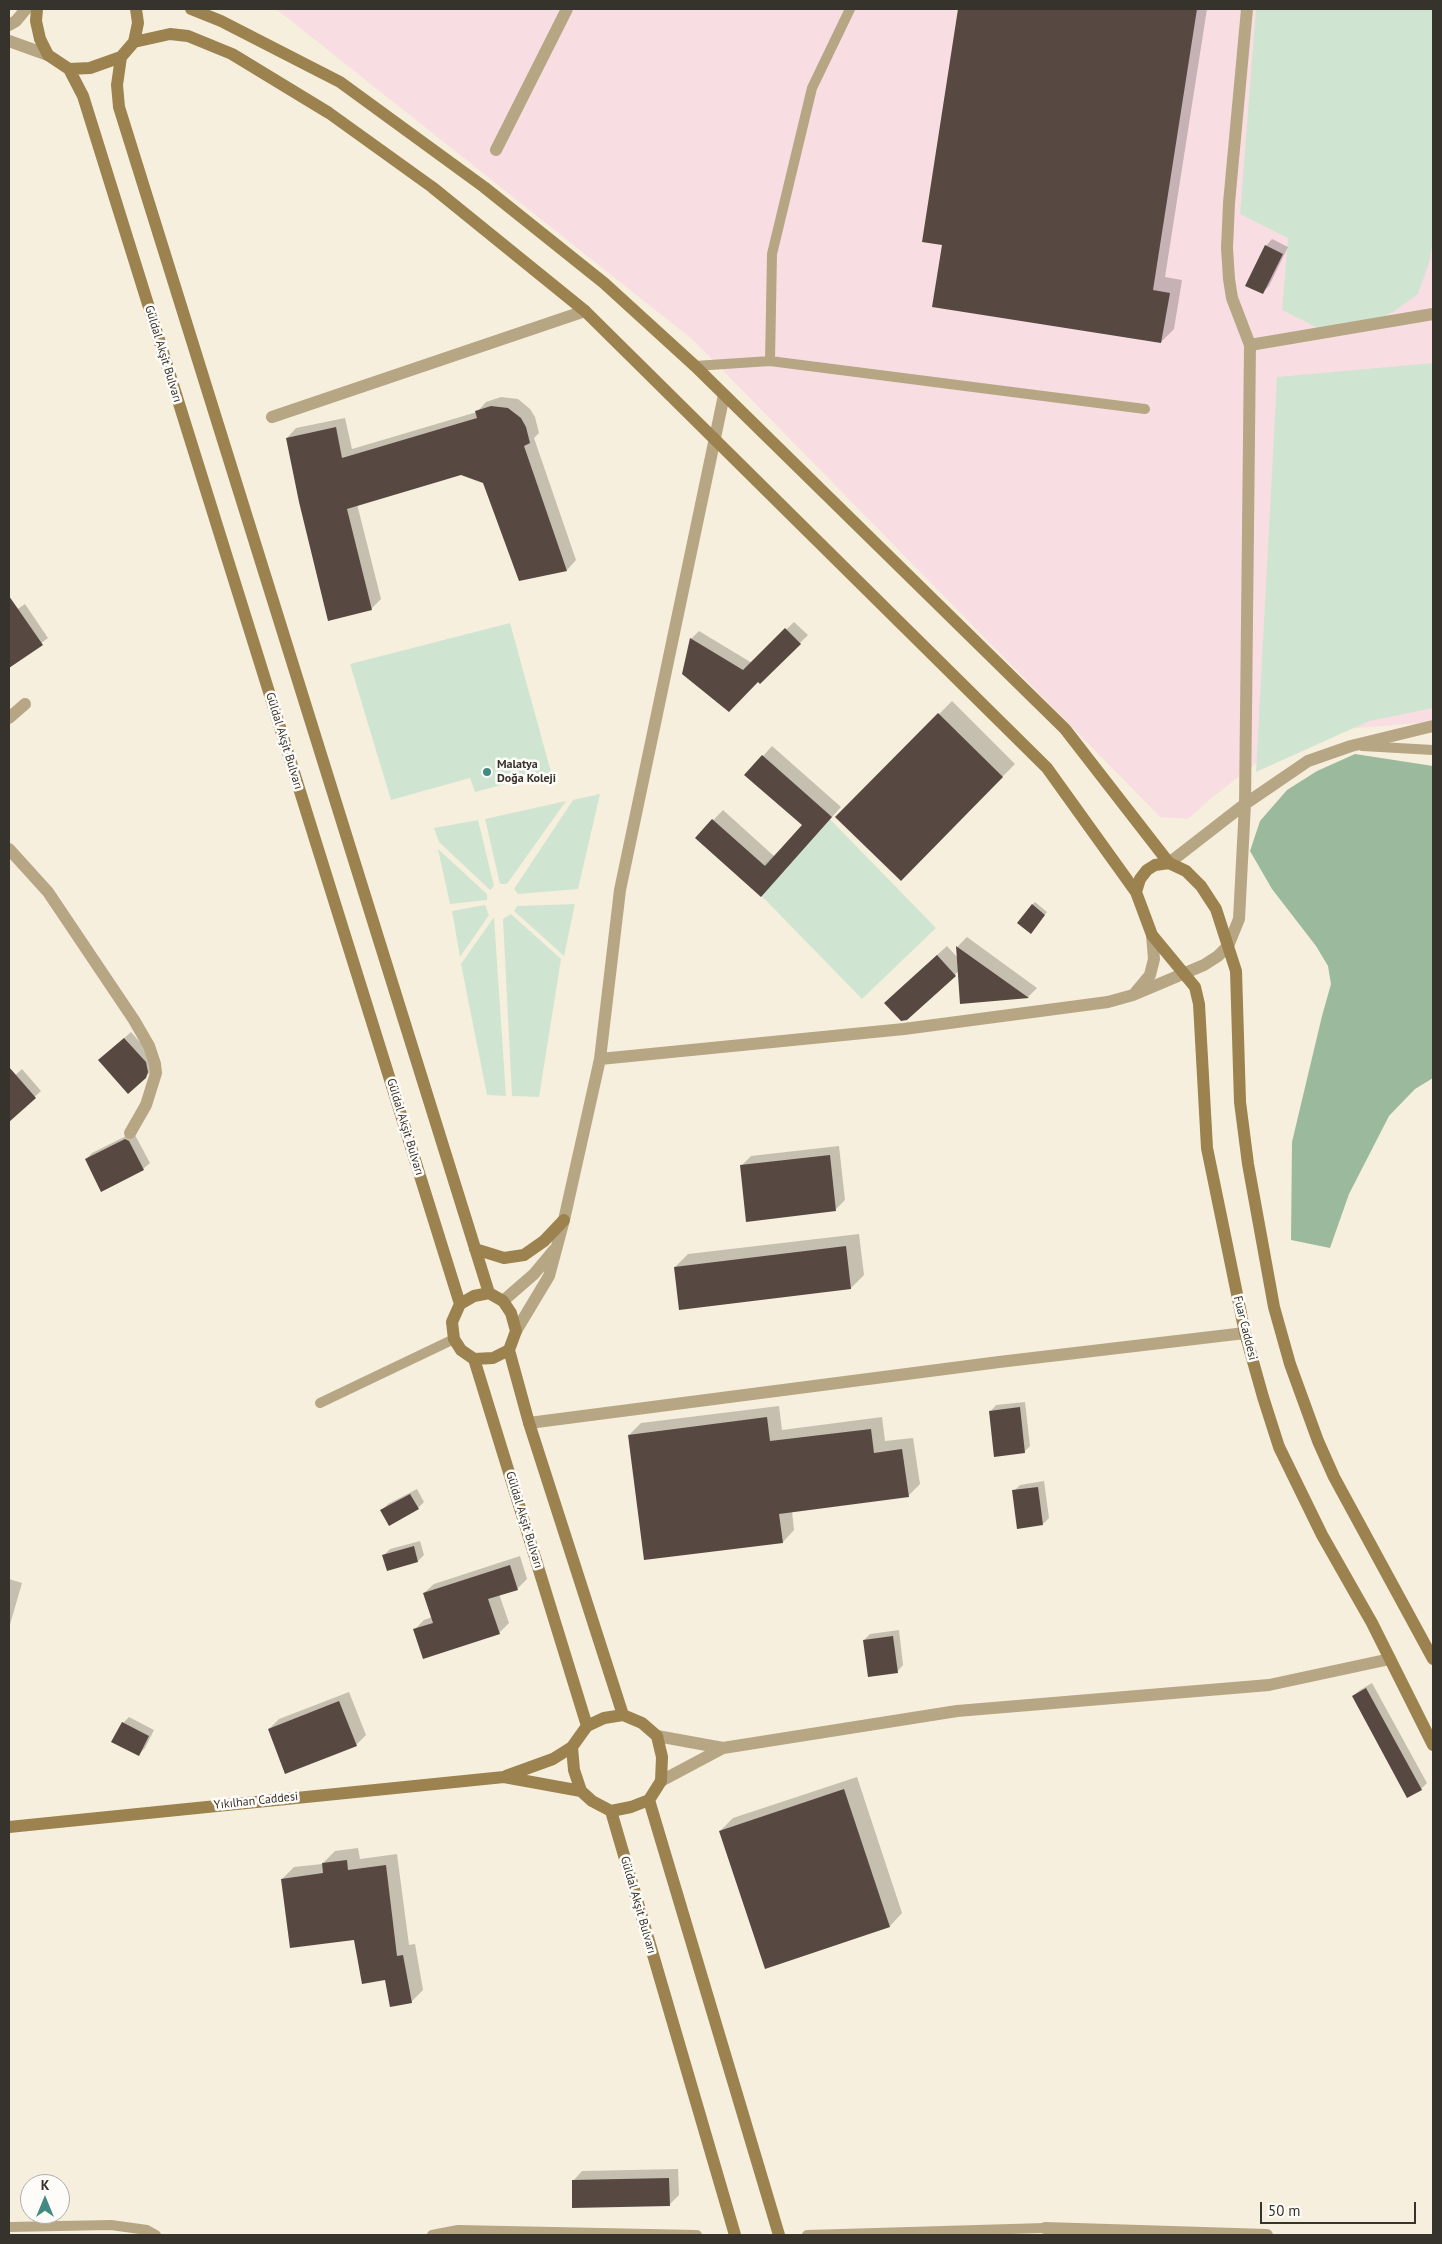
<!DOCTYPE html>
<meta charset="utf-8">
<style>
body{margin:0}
#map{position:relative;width:1442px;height:2244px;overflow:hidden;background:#f7efdd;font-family:"PT Sans",sans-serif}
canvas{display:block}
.frame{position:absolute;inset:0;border:10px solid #36332c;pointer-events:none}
.north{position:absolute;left:20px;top:2174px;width:50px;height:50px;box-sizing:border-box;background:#fefcf9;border:1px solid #aeaca7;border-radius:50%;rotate:0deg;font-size:14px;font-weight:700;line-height:20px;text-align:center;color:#36332c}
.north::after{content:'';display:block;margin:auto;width:18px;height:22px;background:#438a83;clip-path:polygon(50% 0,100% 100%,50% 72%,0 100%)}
.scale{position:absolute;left:1260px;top:2202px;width:156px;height:22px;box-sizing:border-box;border:2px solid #36332c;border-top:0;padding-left:6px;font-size:15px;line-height:18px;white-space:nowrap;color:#36332c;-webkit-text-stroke:4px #fefcf9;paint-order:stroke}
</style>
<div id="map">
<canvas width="1442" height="2244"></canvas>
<div class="frame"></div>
<div class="north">K</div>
<div class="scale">50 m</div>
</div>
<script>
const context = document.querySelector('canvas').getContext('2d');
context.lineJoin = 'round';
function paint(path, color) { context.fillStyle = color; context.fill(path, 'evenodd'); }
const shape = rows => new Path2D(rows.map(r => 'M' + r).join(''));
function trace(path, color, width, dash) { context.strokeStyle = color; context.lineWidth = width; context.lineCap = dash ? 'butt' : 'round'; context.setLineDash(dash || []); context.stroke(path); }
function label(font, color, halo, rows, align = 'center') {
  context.font = font + ' "PT Sans",sans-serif'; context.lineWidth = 5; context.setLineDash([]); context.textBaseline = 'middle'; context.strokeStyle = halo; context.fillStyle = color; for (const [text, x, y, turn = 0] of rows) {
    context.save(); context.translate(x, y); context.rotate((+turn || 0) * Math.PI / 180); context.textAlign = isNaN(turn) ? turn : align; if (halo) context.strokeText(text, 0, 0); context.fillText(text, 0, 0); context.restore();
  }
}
const commercial = shape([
 [276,9,1433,9,1433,722,1295,733,1213,797,1188,819,1160,817,693,340]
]);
const green = shape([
 [1256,9,1433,9,1433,239,1429,263,1418,294,1393,312,1365,325,1322,330,1282,310,1288,238,1240,214],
 [1433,363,1433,708,1369,721,1256,772,1277,377],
 [510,623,551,772,475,792,470,778,391,800,350,664],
 [600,794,578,889,518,894,514,889,573,800],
 [566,801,507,884,500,884,485,819],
 [821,810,936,928,862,999,747,881],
 [478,820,494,886,490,890,439,842,434,828],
 [438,849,487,894,487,900,450,904],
 [575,904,564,956,514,911,517,906],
 [485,905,489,915,460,957,452,911],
 [511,914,561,959,539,1097,512,1096,503,919],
 [494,917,506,1096,487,1095,461,964]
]);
const forest = shape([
 [1355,754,1433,766,1433,1078,1415,1089,1389,1116,1349,1194,1330,1248,1291,1240,1292,1142,1322,1016,1331,984,1328,966,1316,946,1272,889,1250,851,1260,821,1287,790,1317,771]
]);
const shadow = shape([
 [959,9,1207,9,1165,277,1182,280,1174,329,1161,342,943,244,923,241],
 [1272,239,1288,247,1269,286,1263,292,1266,246],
 [501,397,518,399,530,409,535,417,539,433,534,438,576,560,567,570,484,482,461,474,357,504,381,599,371,609,287,438,296,428,345,418,352,449,477,412,486,402],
 [25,604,48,638,11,665,9,662,9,615],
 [794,622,808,635,760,683,691,639,699,631,752,663],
 [952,701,1015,764,901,879,837,817],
 [772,746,841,807,770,886,696,838,723,810,775,857,803,825,746,775],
 [1035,902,1047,912,1033,929,1032,905],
 [967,937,1037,988,1028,997,961,1003,959,971,906,1019,895,993,947,946,958,958,958,946],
 [131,1032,152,1056,152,1071,145,1077,106,1054],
 [22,1069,41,1091,9,1120,9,1081],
 [132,1133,135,1135,150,1163,143,1169,86,1159,92,1153],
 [839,1146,845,1200,835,1210,741,1166,751,1156],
 [859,1234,864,1275,851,1288,675,1267,688,1254],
 [1025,1402,1030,1446,1024,1452,990,1412,996,1405],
 [779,1406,782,1430,882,1417,885,1441,913,1438,920,1484,908,1496,792,1511,794,1530,783,1542,629,1435,641,1423],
 [1044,1481,1049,1518,1043,1524,1014,1491,1020,1485],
 [417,1489,424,1502,418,1508,382,1510,388,1504],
 [420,1541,424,1555,418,1561,384,1555,390,1549],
 [520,1556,527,1579,517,1589,499,1594,509,1623,499,1633,415,1629,424,1620,432,1617,424,1593,434,1584],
 [9,1579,22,1583,9,1628],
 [899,1630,903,1665,897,1672,864,1640,870,1634],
 [1372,1683,1427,1783,1421,1789,1353,1696,1360,1690],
 [349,1692,366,1735,356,1745,269,1729,279,1719],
 [129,1717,154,1730,145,1748,138,1755,123,1723],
 [857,1777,902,1913,890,1926,720,1831,733,1818],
 [358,1848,360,1859,397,1854,409,1945,415,1944,423,1990,411,2002,386,1979,355,1939,282,1879,294,1867,322,1864,335,1851],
 [678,2169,679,2195,669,2205,573,2181,582,2171]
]);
const building = shape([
 [958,9,1197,9,1153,290,1170,293,1161,343,932,307,942,245,922,242],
 [1265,245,1283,254,1263,294,1245,286],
 [491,406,508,408,521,418,526,427,530,443,524,446,567,571,519,581,483,483,461,475,347,509,372,610,328,621,299,502,286,438,336,427,342,458,477,418,475,411],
 [9,596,43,645,9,668],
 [785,628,801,644,760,684,758,682,729,712,682,674,690,638,743,670],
 [938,713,1003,777,901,881,835,817],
 [762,755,832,817,761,897,695,838,712,819,765,866,802,825,744,775],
 [1032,904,1045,915,1031,934,1017,923],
 [956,946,1029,998,960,1004],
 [937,955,956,976,907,1020,901,1021,884,1003],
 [124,1038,146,1062,148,1072,146,1078,128,1094,98,1060],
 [9,1067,36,1098,9,1122],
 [125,1139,129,1141,144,1170,101,1192,85,1159],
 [830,1155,836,1211,746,1222,740,1165],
 [846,1246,851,1289,679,1310,674,1267],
 [1020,1407,1025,1453,994,1457,989,1411],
 [767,1417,770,1441,871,1429,874,1453,902,1449,909,1497,779,1514,783,1543,644,1560,628,1435],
 [1038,1487,1043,1525,1017,1529,1012,1490],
 [410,1494,419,1509,389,1526,380,1510],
 [414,1546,418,1562,387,1571,382,1555],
 [510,1565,518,1590,488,1599,500,1634,423,1659,413,1629,433,1623,423,1593],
 [893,1636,898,1673,868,1677,863,1640],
 [1366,1688,1422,1790,1407,1798,1352,1696],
 [339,1701,357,1746,285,1774,268,1729],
 [122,1722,149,1736,139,1756,111,1742],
 [844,1789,890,1927,765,1969,719,1831],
 [347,1860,348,1870,386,1865,397,1956,403,1955,412,2003,390,2007,385,1980,362,1984,354,1940,290,1948,281,1879,323,1873,322,1863],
 [669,2178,670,2206,572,2208,572,2180]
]);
const lane = shape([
 [770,361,772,254,812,88,850,9],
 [695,366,770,361,1145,409],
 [1362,746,1433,750],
 [320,1403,454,1339],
 [9,2227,111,2225,147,2230,156,2235],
 [432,2235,458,2230,697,2235],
 [807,2235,1045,2228]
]);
const street = shape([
 [9,25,16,21,26,9],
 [9,41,48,55],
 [496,150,567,9],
 [1250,345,1433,314],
 [272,417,585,311],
 [9,718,25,704],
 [9,849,48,892,134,1020,149,1046,155,1064,156,1073,146,1105,130,1133],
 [1169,863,1245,804,1308,761,1351,746,1433,726],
 [1135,993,1150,975,1154,959,1152,935],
 [600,1059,904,1029,1108,1002,1133,995,1204,965,1218,956,1228,946,1239,919,1245,804,1250,345,1232,298,1229,279,1227,248,1229,203,1247,9],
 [503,1301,534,1274,554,1250],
 [516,1331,549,1276,564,1220,600,1059,620,890,724,395],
 [529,1423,999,1362,1245,1333],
 [657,1736,723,1748,957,1711,1269,1685,1390,1659],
 [661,1781,723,1748],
 [1045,2228,1267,2235]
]);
const secondary = shape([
 [37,9,36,21,40,39,48,55,69,69,83,96,460,1304,452,1322,454,1339,461,1350,474,1359,587,1726,572,1747,574,1770,581,1791,592,1801,611,1811,735,2235],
 [136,9,138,23,134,42,121,57,117,85,119,107,489,1293,503,1301,511,1313,516,1331,509,1350,529,1423,623,1715,642,1723,657,1736,662,1757,661,1781,649,1800,779,2235],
 [191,9,221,21,340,82,484,187,604,283,695,366,1065,729,1169,863,1186,871,1201,886,1216,909,1236,971,1240,1102,1248,1164,1274,1307,1290,1364,1318,1441,1334,1477,1433,1659],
 [134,42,170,34,188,36,232,54,329,113,432,187,585,311,1047,768,1136,892,1152,935,1195,987,1199,1004,1207,1148,1245,1333,1263,1397,1279,1447,1322,1535,1372,1623,1433,1745],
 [69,69,90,68,121,57],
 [1136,892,1140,879,1147,870,1155,865,1169,863],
 [475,1249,504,1258,524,1255,544,1241,564,1220],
 [460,1304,474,1296,489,1293],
 [474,1359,493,1358,509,1350],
 [587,1726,604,1718,623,1715],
 [506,1776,553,1759,572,1747],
 [611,1811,631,1807,649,1800],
 [9,1827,504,1777,581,1791]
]);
const markers = [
 [487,772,5,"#438a83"]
];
const streetNames = [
 ["Güldal Akşit Bulvarı",163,354,73],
 ["Güldal Akşit Bulvarı",284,741,73],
 ["Güldal Akşit Bulvarı",405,1127,73],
 ["Fuar Caddesi",1245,1328,76],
 ["Güldal Akşit Bulvarı",524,1520,73],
 ["Yıkılhan Caddesi",256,1801,-6],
 ["Güldal Akşit Bulvarı",638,1905,74]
];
const poiNames = [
 ["Malatya",497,765],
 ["Doğa Koleji",497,779]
];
paint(commercial, '#f8dee3');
paint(green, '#d0e5d1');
paint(forest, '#9bba9d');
paint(shadow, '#0003');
paint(building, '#584842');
trace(lane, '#b7a684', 10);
trace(street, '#b7a684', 12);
trace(secondary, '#9b824e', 12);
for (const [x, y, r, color] of markers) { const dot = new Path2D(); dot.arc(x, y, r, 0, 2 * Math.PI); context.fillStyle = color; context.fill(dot); trace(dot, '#fefcf9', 2); }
label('12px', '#36332c', '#fefcf9', streetNames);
label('bold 12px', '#36332c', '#fefcf9', poiNames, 'left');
</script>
